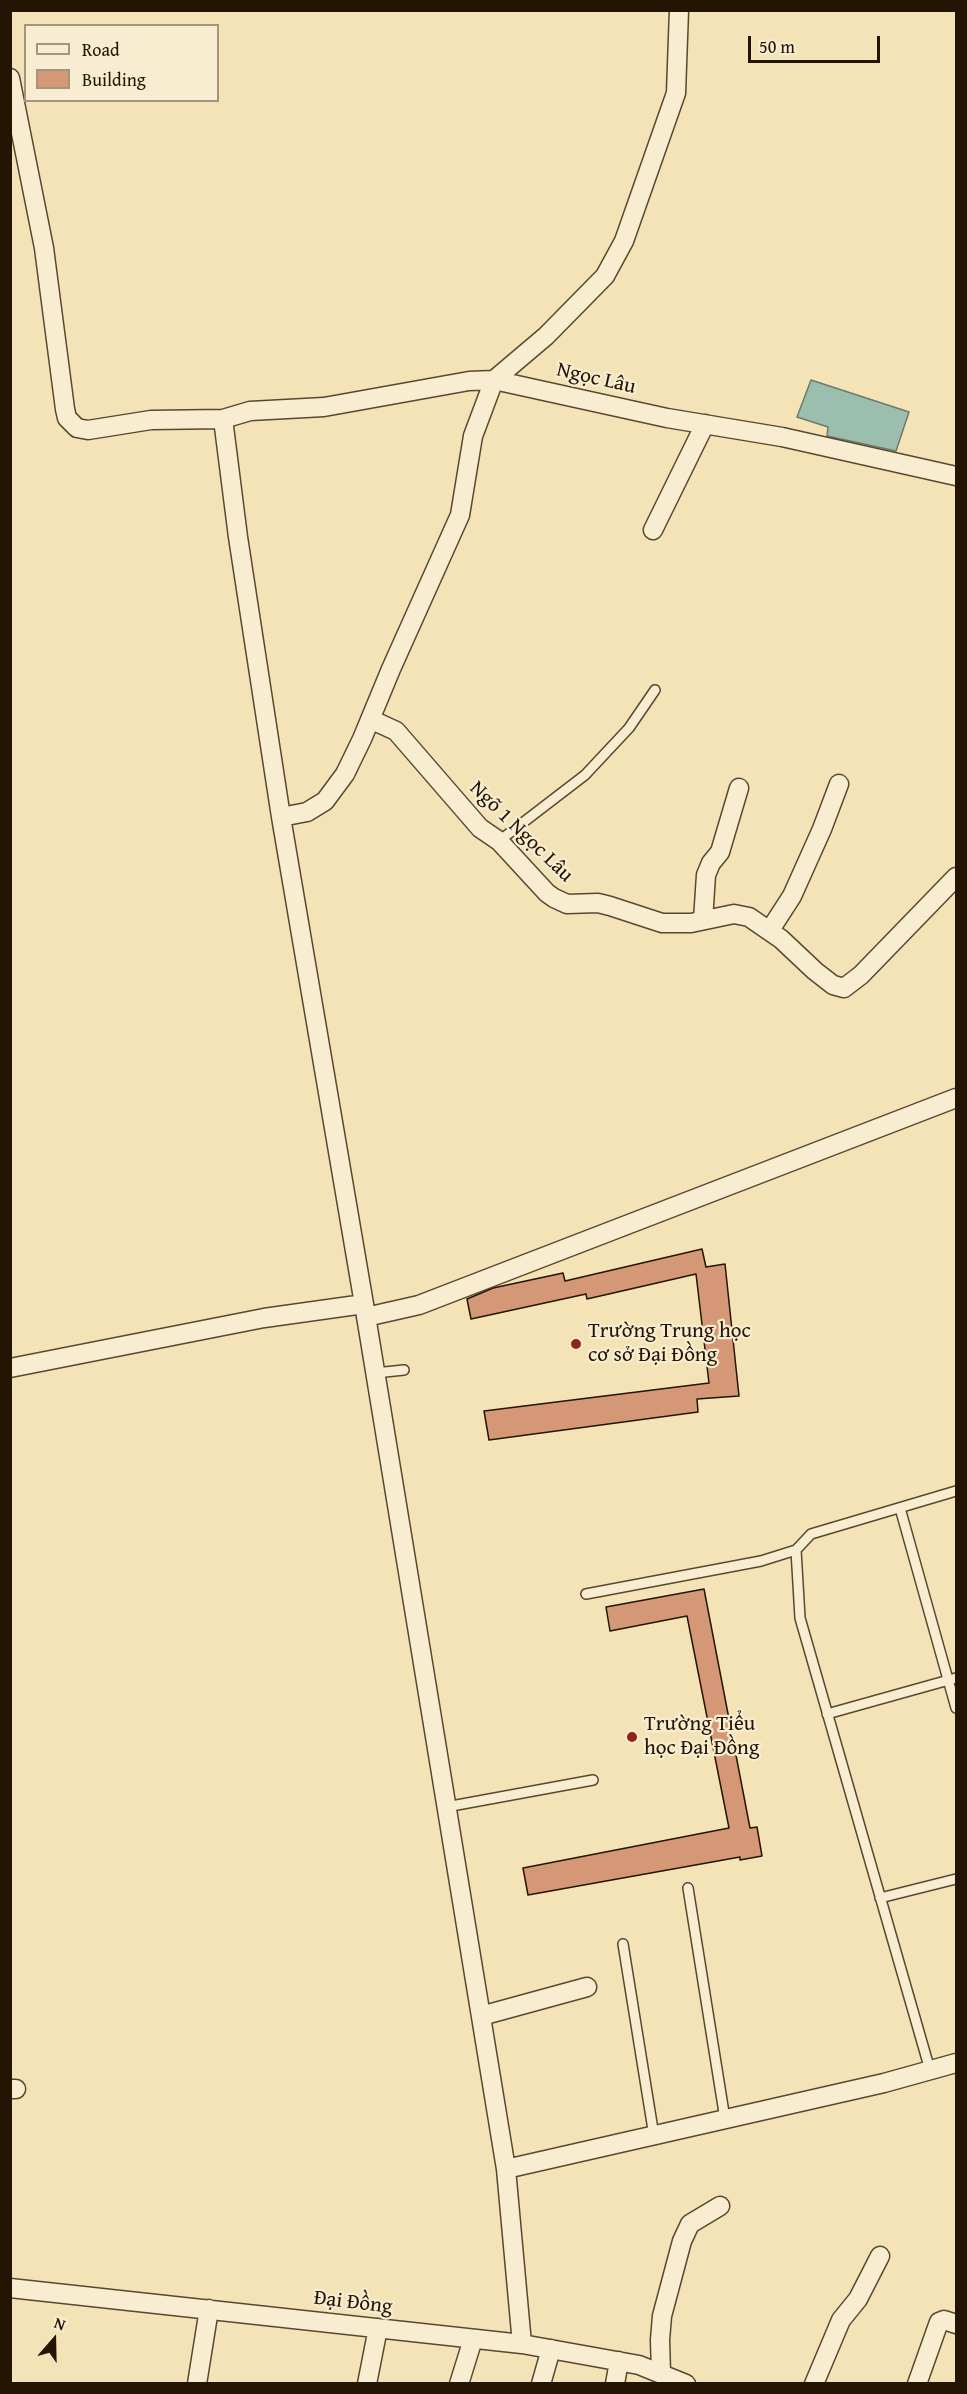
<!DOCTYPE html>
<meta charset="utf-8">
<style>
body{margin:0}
#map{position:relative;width:967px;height:2394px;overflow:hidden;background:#f4e3b6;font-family:"Gentium Book Plus",serif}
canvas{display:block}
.frame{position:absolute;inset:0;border:12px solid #241404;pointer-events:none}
.legend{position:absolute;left:24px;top:24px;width:195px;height:78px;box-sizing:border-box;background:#f8edd0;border:2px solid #a3967e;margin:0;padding:8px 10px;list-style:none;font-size:18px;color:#241404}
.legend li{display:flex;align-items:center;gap:12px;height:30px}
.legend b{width:30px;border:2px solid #a3967e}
.north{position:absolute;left:24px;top:2310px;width:60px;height:60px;-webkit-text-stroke:4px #f8edd0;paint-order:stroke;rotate:20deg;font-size:16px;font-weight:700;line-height:24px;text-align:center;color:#241404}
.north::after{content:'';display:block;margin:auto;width:21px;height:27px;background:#241404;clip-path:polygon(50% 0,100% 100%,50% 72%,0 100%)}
.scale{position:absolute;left:748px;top:36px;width:132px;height:27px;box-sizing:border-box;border:3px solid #241404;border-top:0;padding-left:8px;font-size:18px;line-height:21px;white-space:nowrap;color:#241404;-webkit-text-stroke:4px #f8edd0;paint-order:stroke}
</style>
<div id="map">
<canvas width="967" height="2394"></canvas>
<div class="frame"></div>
<ul class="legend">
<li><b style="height:8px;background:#f8edd0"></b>Road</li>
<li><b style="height:16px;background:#d49876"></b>Building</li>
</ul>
<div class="north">N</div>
<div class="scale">50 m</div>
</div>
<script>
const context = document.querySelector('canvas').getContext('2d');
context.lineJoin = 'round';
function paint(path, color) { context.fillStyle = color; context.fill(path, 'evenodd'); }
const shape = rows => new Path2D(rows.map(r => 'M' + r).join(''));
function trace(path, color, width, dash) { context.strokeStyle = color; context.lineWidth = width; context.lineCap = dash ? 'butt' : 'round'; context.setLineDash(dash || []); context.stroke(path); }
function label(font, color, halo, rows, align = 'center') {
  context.font = font + ' "Gentium Book Plus",serif'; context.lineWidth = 4.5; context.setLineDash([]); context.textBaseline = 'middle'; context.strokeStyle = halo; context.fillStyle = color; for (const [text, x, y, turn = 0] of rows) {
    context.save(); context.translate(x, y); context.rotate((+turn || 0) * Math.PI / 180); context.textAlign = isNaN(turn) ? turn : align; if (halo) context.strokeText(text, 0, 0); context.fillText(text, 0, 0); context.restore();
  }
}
const water = shape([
 [811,380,909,412,896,451,827,436,828,427,797,417,811,380]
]);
const building = shape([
 [702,1249,706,1267,725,1264,739,1396,697,1399,698,1412,489,1440,484,1411,709,1383,696,1274,587,1299,586,1294,471,1319,467,1299,493,1288,563,1273,565,1281,702,1249],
 [704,1589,750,1828,757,1827,762,1856,740,1860,740,1857,528,1895,523,1868,729,1828,687,1616,610,1631,606,1607,704,1589]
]);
const lane = shape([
 [499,841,585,775,629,728,655,690],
 [375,1373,404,1370],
 [900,1508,956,1708],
 [796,1550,800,1618,930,2070],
 [586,1594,761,1561,796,1550,811,1534,956,1491],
 [827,1714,956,1678],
 [446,1807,593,1780],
 [688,1888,725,2119],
 [880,1898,956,1879],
 [623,1944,654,2136]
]);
const street = shape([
 [10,78,44,248,65,409,67,418,77,428,88,430,151,420,223,419,250,411,324,407,469,381,494,380,667,418,782,437,956,476],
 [223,419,238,537,281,817,364,1304,506,2169,522,2344],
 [653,530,705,424],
 [372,720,396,731,480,828,499,841,547,893,554,898,567,904,598,903,610,906,662,923,691,923,734,914,749,917,781,939,815,971,833,985,844,988,861,975,956,877],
 [281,817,307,812,325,801,345,774,362,739,391,669,460,515,473,436,494,380,546,336,605,276,624,241,676,93,679,10],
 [703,920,706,875,711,863,720,852,739,788],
 [770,930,792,896,822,829,839,784],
 [366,1317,419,1305,956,1098],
 [10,1368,264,1318,364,1304],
 [481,2016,587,1987],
 [10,2089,16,2089],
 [506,2169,884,2083,956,2063],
 [10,2288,522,2344,639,2365,686,2384],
 [661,2373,660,2340,662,2316,682,2241,690,2224,720,2206],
 [197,2384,209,2309],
 [367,2384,378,2328],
 [459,2384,473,2339],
 [541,2384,551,2349],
 [615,2384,619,2361],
 [814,2384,841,2320,858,2299,880,2256],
 [917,2384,939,2322,944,2320,956,2324]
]);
const markers = [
 [576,1344,6,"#8f2418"],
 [632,1737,6,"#8f2418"]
];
const streetNames = [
 ["Ngọc Lâu",596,379,13],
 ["Ngõ 1 Ngọc Lâu",521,832,44],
 ["Đại Đồng",353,2303,7]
];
const poiNames = [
 ["Trường Trung học",588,1332],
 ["cơ sở Đại Đồng",588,1356],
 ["Trường Tiểu",644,1725],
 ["học Đại Đồng",644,1749]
];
paint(water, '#9cbeae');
trace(water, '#6c7a6a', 1.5);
paint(building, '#d49876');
trace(building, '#241404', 1.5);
trace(lane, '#584830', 12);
trace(street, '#584830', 21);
trace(lane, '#f8edd0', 9);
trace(street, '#f8edd0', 18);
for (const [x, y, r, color] of markers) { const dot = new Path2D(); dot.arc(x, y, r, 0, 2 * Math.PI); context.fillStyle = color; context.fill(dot); trace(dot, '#f8edd0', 2); }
label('21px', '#241404', '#f8edd0', streetNames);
label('21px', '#241404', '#f8edd0', poiNames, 'left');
</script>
